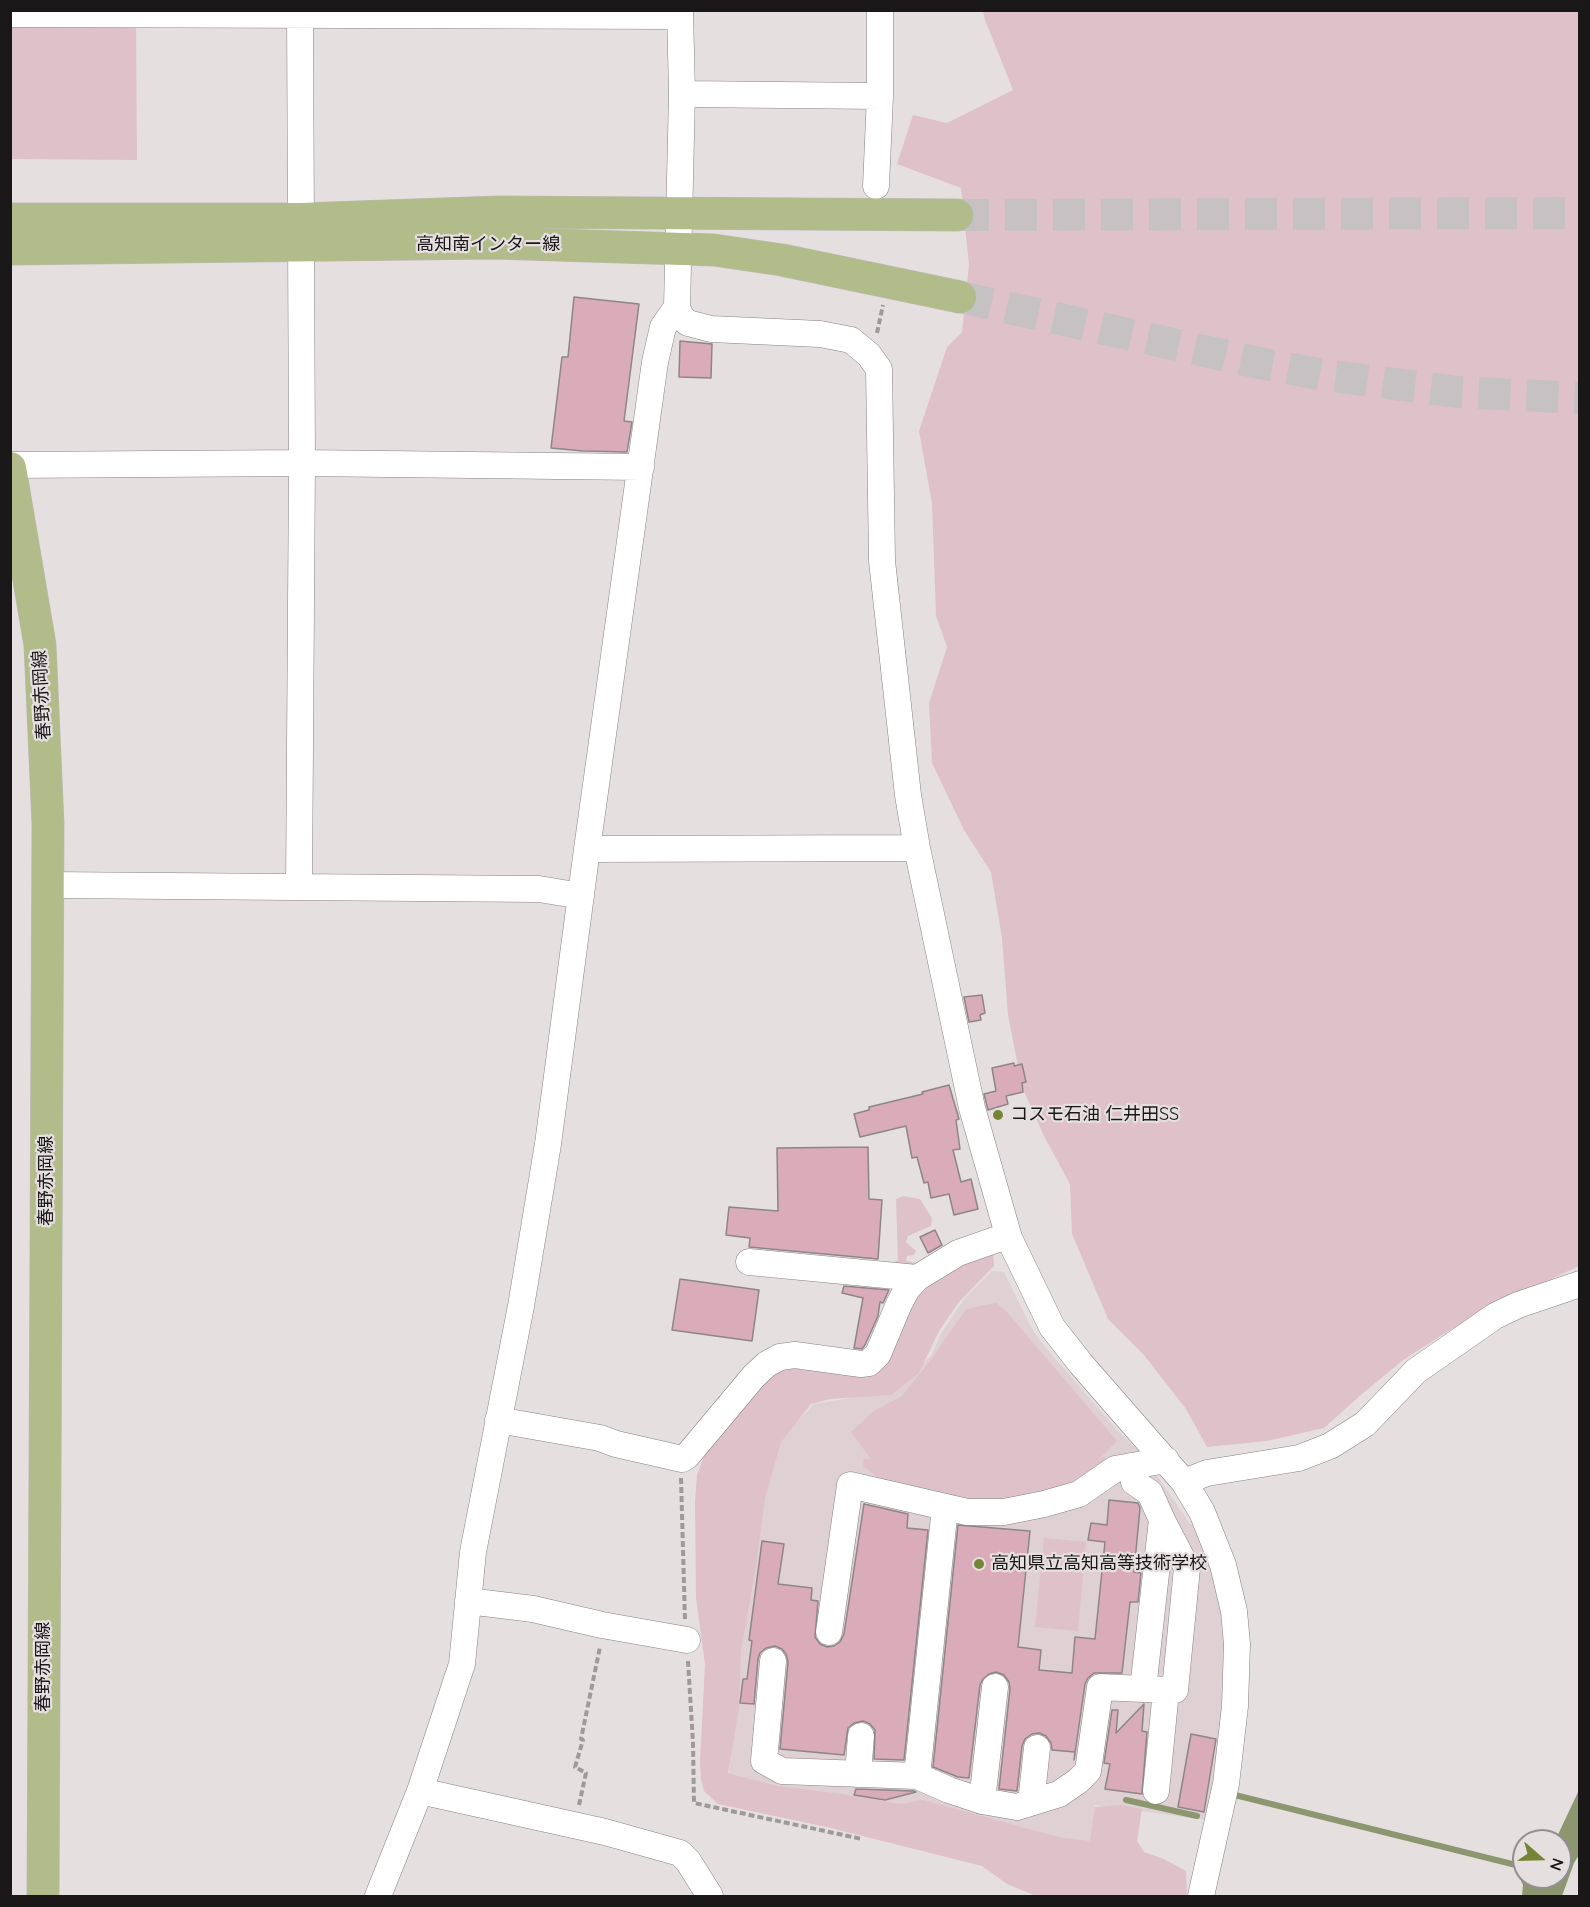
<!DOCTYPE html>
<meta charset="utf-8">
<style>
body{margin:0}
#map{position:relative;width:1590px;height:1907px;overflow:hidden;background:#e5dfe0;font-family:Quicksand,sans-serif}
canvas{display:block}
.frame{position:absolute;inset:0;border:12px solid #191718;pointer-events:none}
.north{position:absolute;left:1512px;top:1829px;width:60px;height:60px;box-sizing:border-box;background:#e5dfe0;border:2px solid #938f90;border-radius:50%;rotate:110deg;font-size:16px;font-weight:700;line-height:24px;text-align:center;color:#191718}
.north::after{content:'';display:block;margin:auto;width:21px;height:27px;background:#748635;clip-path:polygon(50% 0,100% 100%,50% 72%,0 100%)}
</style>
<div id="map">
<canvas width="1590" height="1907"></canvas>
<div class="frame"></div>
<div class="north">N</div>
</div>
<script>
const context = document.querySelector('canvas').getContext('2d');
context.lineJoin = 'round';
function paint(path, color) { context.fillStyle = color; context.fill(path, 'evenodd'); }
const shape = rows => new Path2D(rows.map(r => 'M' + r).join(''));
function trace(path, color, width, dash) { context.strokeStyle = color; context.lineWidth = width; context.lineCap = dash ? 'butt' : 'round'; context.setLineDash(dash || []); context.stroke(path); }
function label(font, color, halo, rows, align = 'center') {
  context.font = font + ' Quicksand,"Noto Sans JP",sans-serif'; context.lineWidth = 4.5; context.setLineDash([]); context.textBaseline = 'middle'; context.strokeStyle = halo; context.fillStyle = color; for (const [text, x, y, turn = 0] of rows) {
    context.save(); context.translate(x, y); context.rotate((+turn || 0) * Math.PI / 180); context.textAlign = isNaN(turn) ? turn : align; if (halo) context.strokeText(text, 0, 0); context.fillText(text, 0, 0); context.restore();
  }
}
const built = shape([
 [992,1271,1004,1272,1031,1327,1041,1342,1117,1430,1138,1450,1138,1459,1147,1470,1158,1477,1190,1524,1192,1524,1207,1556,1218,1592,1224,1619,1227,1682,1216,1773,1206,1820,1095,1805,1091,1853,805,1795,729,1773,739,1648,768,1469,779,1441,814,1404,875,1394,900,1382,931,1356,942,1332,964,1299]
]);
const green = shape([
 [983,11,1579,11,1579,1266,1505,1301,1450,1330,1403,1360,1362,1394,1324,1428,1267,1441,1207,1447,1186,1409,1144,1355,1108,1319,1072,1234,1070,1184,1045,1138,1022,1087,1008,1015,1002,938,991,872,964,830,932,763,929,703,947,647,936,616,932,503,919,431,947,347,962,332,969,265,961,188,897,164,913,115,947,123,1013,90,985,20],
 [136,18,137,160,11,159,10,19],
 [903,1196,920,1199,932,1218,931,1226,908,1236,906,1242,916,1251,914,1255,907,1256,906,1261,917,1263,915,1270,894,1268,895,1262,898,1260,896,1199],
 [993,1249,994,1266,959,1302,939,1331,919,1373,891,1395,830,1399,811,1404,781,1442,765,1498,756,1566,741,1651,739,1708,728,1773,777,1786,842,1794,901,1804,923,1800,1062,1838,1090,1841,1095,1807,1120,1805,1142,1809,1137,1841,1144,1852,1164,1859,1186,1871,1187,1896,1036,1896,1007,1884,982,1866,831,1828,718,1804,704,1791,701,1780,700,1761,705,1664,696,1598,695,1502,697,1475,711,1438,750,1389,782,1366,867,1371,934,1272],
 [996,1303,1005,1310,1117,1441,1095,1463,1103,1457,1107,1459,1081,1487,974,1504,927,1496,877,1477,863,1466,864,1459,871,1459,851,1432,874,1411,902,1396,933,1357,966,1309],
 [1044,1538,1086,1542,1078,1631,1035,1627]
]);
const water = shape([
 [1579,1790,1579,1855,1574,1863,1562,1896,1522,1896,1523,1885,1517,1872,1520,1863,1524,1864,1524,1877,1560,1877,1560,1841,1555,1841]
]);
const stream = shape([
 [1235,1795,1524,1867],
 [1126,1800,1197,1816]
]);
const building = shape([
 [574,297,639,304,624,421,632,422,627,452,583,451,551,448,562,357,568,357,574,297],
 [680,341,712,344,711,378,679,377,680,341],
 [982,995,985,1013,980,1015,981,1020,969,1022,964,997,982,995],
 [1014,1063,1014,1066,1022,1064,1026,1082,1022,1083,1023,1092,1006,1096,1008,1104,988,1110,984,1094,996,1091,992,1068,1014,1063],
 [949,1085,959,1119,956,1120,960,1149,953,1150,961,1182,971,1179,978,1209,954,1215,949,1194,931,1198,928,1182,924,1183,917,1157,912,1158,906,1126,860,1137,854,1114,869,1110,869,1107,923,1094,922,1092,949,1085],
 [868,1147,869,1199,882,1200,878,1259,749,1247,750,1238,726,1235,729,1207,778,1211,777,1148,868,1147],
 [935,1230,942,1245,928,1253,920,1237,935,1230],
 [680,1279,759,1290,752,1341,672,1330,680,1279],
 [844,1286,889,1290,883,1303,880,1302,878,1316,865,1345,862,1349,854,1348,863,1298,842,1293,844,1286],
 [1109,1500,1138,1503,1140,1508,1134,1572,1141,1573,1138,1602,1130,1602,1122,1673,1094,1673,1088,1678,1085,1684,1074,1760,1075,1752,1052,1750,1051,1743,1046,1736,1039,1733,1032,1734,1025,1739,1022,1746,1017,1791,999,1789,1010,1689,1009,1682,1004,1675,996,1672,989,1674,983,1679,980,1685,969,1778,958,1777,933,1767,958,1525,1030,1531,1018,1647,1041,1650,1039,1670,1072,1673,1075,1637,1095,1639,1105,1542,1088,1540,1091,1523,1107,1525,1109,1500],
 [864,1504,908,1514,907,1528,928,1530,904,1760,874,1759,875,1730,870,1724,863,1721,854,1723,848,1728,844,1755,780,1749,788,1662,786,1654,782,1649,775,1646,766,1648,760,1653,758,1659,754,1704,740,1703,743,1679,747,1679,752,1641,749,1640,762,1541,784,1544,778,1584,812,1588,811,1600,818,1601,815,1637,820,1644,827,1647,834,1646,840,1642,844,1634,864,1504],
 [1144,1704,1142,1731,1147,1732,1142,1794,1105,1789,1110,1764,1104,1763,1112,1710,1118,1710,1116,1733,1144,1704],
 [1191,1734,1216,1739,1204,1812,1178,1807,1191,1734],
 [856,1789,914,1791,916,1792,885,1800,854,1795,856,1789]
]);
const majorTunnel = shape([
 [957,215,1580,213],
 [960,297,1254,362,1324,375,1457,392,1580,398]
]);
const path = shape([
 [877,333,883,305],
 [681,1478,685,1620],
 [688,1661,693,1743,694,1803,862,1839],
 [579,1805,586,1773,575,1767,583,1740,581,1739,600,1647]
]);
const minor = shape([
 [680,10,682,94,677,307,681,317,688,323,711,329,820,334,851,340,869,355,879,369,882,561,908,795,917,848,972,1108,1009,1238,1052,1327,1081,1364,1184,1482,1202,1512,1223,1565,1234,1611,1237,1644,1235,1706,1226,1784,1201,1896],
 [10,14,680,16],
 [682,94,880,96],
 [876,186,880,96,880,10],
 [10,465,302,463,641,467],
 [587,849,917,848],
 [48,885,539,889,581,896],
 [299,887,302,463,300,10],
 [749,1262,917,1278],
 [498,1420,600,1438,616,1444,682,1459,687,1456,754,1376,767,1364,780,1357,795,1355,861,1364,869,1363,878,1354,899,1304,907,1289,917,1278,958,1253,995,1240,1009,1238],
 [1131,1466,1134,1482,1150,1493,1162,1520,1143,1689,1175,1690,1187,1568,1162,1520],
 [1184,1482,1207,1473,1299,1458,1330,1446,1365,1424,1416,1371,1495,1316,1518,1305,1580,1284],
 [468,1601,533,1609,602,1625,687,1640],
 [829,1632,850,1485,967,1512,1004,1512,1044,1504,1079,1494,1115,1469,1166,1460],
 [773,1661,764,1761,782,1771,917,1776,949,1790,982,1801,1017,1807,1059,1794,1078,1781,1088,1771,1100,1687,1143,1689],
 [858,1774,861,1736],
 [917,1776,945,1507],
 [420,1791,605,1832,680,1853,688,1861,710,1896],
 [1156,1791,1166,1691],
 [982,1801,995,1687],
 [1031,1803,1037,1748],
 [378,1896,420,1791,462,1664,473,1552,521,1306,548,1144,587,849,655,362,663,327,677,307]
]);
const major = shape([
 [10,219,301,219,498,212,957,215],
 [10,249,494,243,714,250,782,260,960,297],
 [10,468,40,645,48,824,43,1896]
]);
const markers = [
 [998,1115,6,"#748635"],
 [979,1564,6,"#748635"]
];
const streetNames = [
 ["高知南インター線",488,245],
 ["春野赤岡線",42,695,-93],
 ["春野赤岡線",47,1181,-90],
 ["春野赤岡線",44,1667,-90]
];
const poiNames = [
 ["コスモ石油 仁井田SS",1010,1115],
 ["高知県立高知高等技術学校",991,1564]
];
paint(built, '#dfd0d3');
paint(green, '#dfc1c9');
paint(water, '#8c976f');
trace(stream, '#8c976f', 6);
paint(building, '#daabb8');
trace(building, '#8c8688', 1.5);
trace(majorTunnel, '#c6c1c2', 32, [32, 16]);
trace(minor, '#878183', 27);
trace(major, '#bfbebe', 33);
trace(path, '#9e9a9b', 4, [6, 3]);
trace(minor, '#fff', 26);
trace(major, '#b2bc8b', 32);
for (const [x, y, r, color] of markers) { const dot = new Path2D(); dot.arc(x, y, r, 0, 2 * Math.PI); context.fillStyle = color; context.fill(dot); trace(dot, '#e5dfe0', 2); }
label('18px', '#191718', '#e5dfe0', streetNames);
label('18px', '#191718', '#e5dfe0', poiNames, 'left');
</script>
